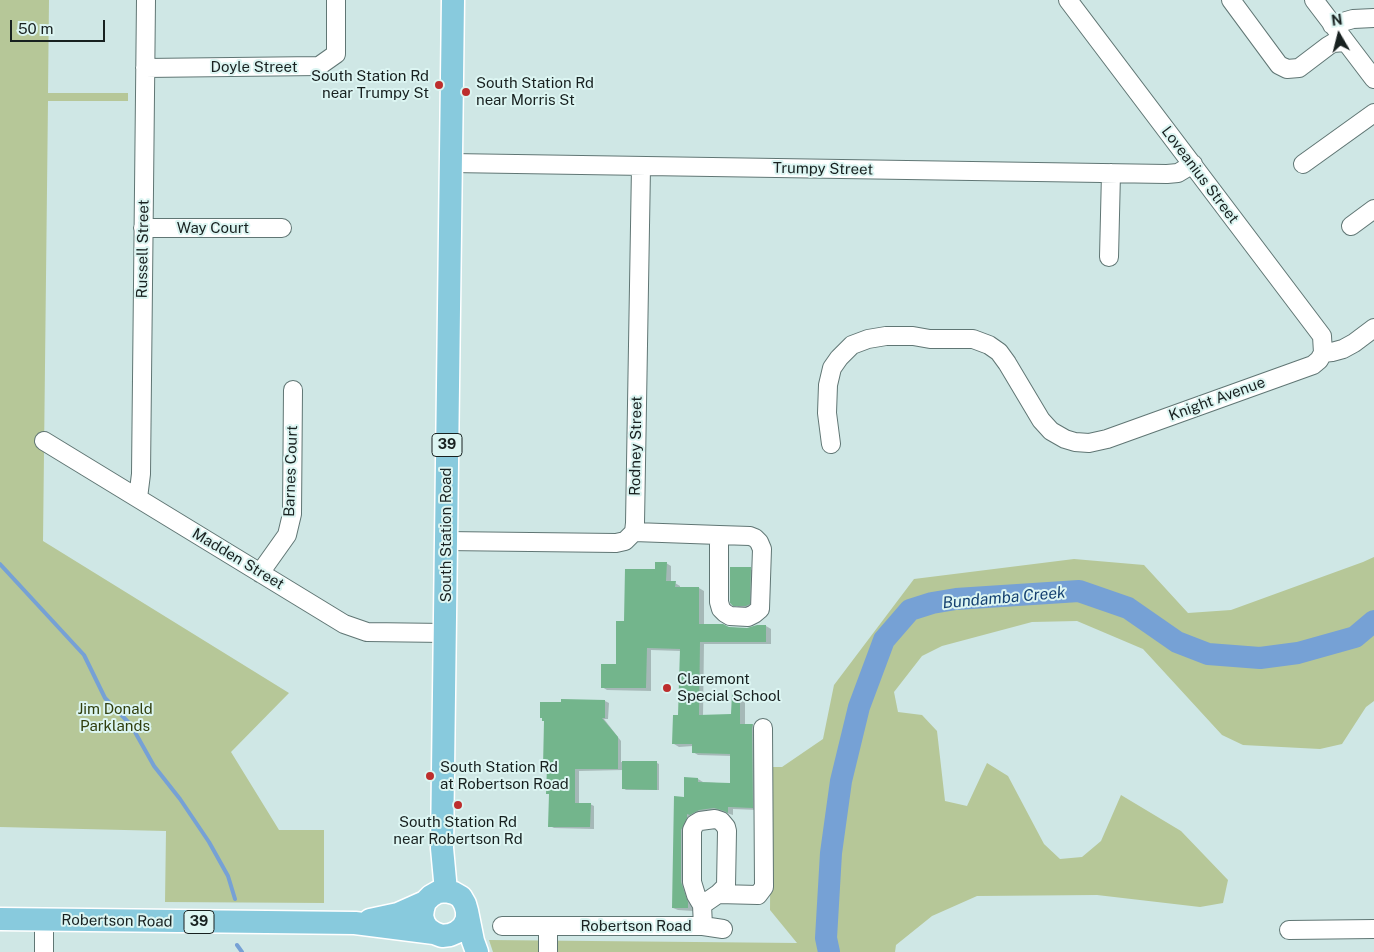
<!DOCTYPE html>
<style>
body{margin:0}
#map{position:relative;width:1374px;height:952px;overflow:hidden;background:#cfe7e5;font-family:"Public Sans",sans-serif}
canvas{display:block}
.north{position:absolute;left:1314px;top:10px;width:50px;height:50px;-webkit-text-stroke:4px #dcf5f2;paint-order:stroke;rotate:352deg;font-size:14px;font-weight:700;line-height:20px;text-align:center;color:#182120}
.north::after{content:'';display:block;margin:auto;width:18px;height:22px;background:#182120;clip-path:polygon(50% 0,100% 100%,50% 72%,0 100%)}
.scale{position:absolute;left:10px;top:20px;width:95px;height:22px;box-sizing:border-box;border:2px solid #182120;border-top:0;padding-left:6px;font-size:15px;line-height:18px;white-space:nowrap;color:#182120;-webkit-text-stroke:4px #dcf5f2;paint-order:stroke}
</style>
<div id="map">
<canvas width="1374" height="952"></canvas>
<div class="north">N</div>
<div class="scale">50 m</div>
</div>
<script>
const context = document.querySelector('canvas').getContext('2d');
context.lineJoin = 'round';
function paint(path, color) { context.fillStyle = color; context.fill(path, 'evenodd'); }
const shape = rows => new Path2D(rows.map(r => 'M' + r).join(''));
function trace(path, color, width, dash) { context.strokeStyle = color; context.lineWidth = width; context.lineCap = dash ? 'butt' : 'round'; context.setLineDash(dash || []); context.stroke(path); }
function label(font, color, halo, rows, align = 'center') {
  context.font = font + ' "Public Sans",sans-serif'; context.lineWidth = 4; context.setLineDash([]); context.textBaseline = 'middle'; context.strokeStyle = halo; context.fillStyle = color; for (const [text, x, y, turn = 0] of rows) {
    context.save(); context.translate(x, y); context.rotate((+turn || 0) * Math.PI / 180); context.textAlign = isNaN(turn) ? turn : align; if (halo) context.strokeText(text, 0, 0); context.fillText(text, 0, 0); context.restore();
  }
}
const green = shape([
 [0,0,49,0,48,93,128,93,128,101,48,101,43,541,289,693,231,752,279,830,324,830,324,903,165,902,166,831,0,827],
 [1374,557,1374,701,1366,707,1342,744,1320,749,1243,745,1222,735,1143,649,1077,621,1032,622,942,646,922,656,894,692,898,712,922,715,937,731,945,801,967,806,987,763,1008,776,1044,844,1060,859,1082,857,1101,841,1121,795,1181,831,1228,880,1223,903,1200,907,1097,895,977,896,932,916,896,945,895,952,493,952,489,940,797,943,770,910,771,767,782,767,823,739,834,685,914,579,1074,559,1144,565,1188,613,1231,610,1363,562]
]);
const shadow = shape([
 [666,563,671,566,671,583,675,583,680,586,680,588,699,588,704,591,704,625,748,629,766,626,771,629,771,644,704,644,703,716,732,716,740,695,745,698,745,725,753,725,758,728,758,810,733,809,733,815,720,811,704,813,696,817,693,911,678,910,673,908,676,798,686,798,698,779,703,782,732,784,732,756,698,755,693,752,693,746,679,747,674,744,680,716,681,651,651,650,651,691,607,690,602,687,617,665,626,622,656,570],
 [750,569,757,573,756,608,741,609,734,604],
 [605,701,609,703,608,719,604,719,621,741,621,762,657,763,659,764,659,790,626,790,623,788,623,770,579,771,579,804,590,804,594,806,594,829,554,828,550,826,550,794,548,768,544,766]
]);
const stream = shape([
 [0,564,84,655,105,698,131,725,154,766,180,799,209,842,228,876,235,899],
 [237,945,242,952]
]);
const river = shape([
 [829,952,826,938,831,853,841,781,859,707,884,640,910,610,932,603,956,599,1079,591,1128,608,1177,642,1208,654,1260,658,1298,653,1355,637,1374,621]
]);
const building = shape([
 [655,562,667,562,666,581,676,581,675,587,699,587,699,624,723,624,729,627,747,628,757,625,766,625,766,642,700,642,699,715,731,714,732,693,740,694,740,724,753,724,752,728,753,808,728,807,728,813,724,811,714,808,699,810,690,815,687,814,687,818,681,830,681,882,688,902,688,908,672,908,674,796,684,797,684,777,698,778,698,782,730,783,730,754,692,753,692,744,672,744,673,715,678,715,680,649,647,648,646,688,601,688,601,664,616,664,616,621,624,621,625,569,655,569],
 [730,567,751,567,750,604,746,606,733,606,730,603],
 [561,699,605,700,605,718,602,718,618,737,618,769,575,769,575,803,591,803,590,827,548,827,549,794,546,794,547,767,543,767,544,721,542,721,542,718,540,718,540,702,561,702],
 [622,761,657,761,657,790,622,789]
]);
const minor = shape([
 [1068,0,1322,336,1323,353],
 [1231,0,1279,65,1287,69,1299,68,1328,46,1333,43,1345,42],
 [1314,0,1374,79],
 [1332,25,1353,19,1374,18],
 [145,68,319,66,336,54,336,0],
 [451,163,1167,174,1178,173,1193,164],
 [1303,164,1374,113],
 [1351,226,1374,209],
 [143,228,282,228],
 [1109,257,1111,173],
 [44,441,344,624,367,632,445,633],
 [831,444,827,413,828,385,832,368,839,358,852,345,868,339,886,336,913,336,930,339,973,339,989,345,999,352,1007,363,1041,420,1051,431,1065,439,1075,442,1089,443,1107,439,1313,365,1319,360,1323,353,1332,352,1343,349,1354,343,1374,328],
 [138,498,141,474,146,0],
 [634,532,719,535,750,536,755,538,759,542,762,549,760,609,754,614,748,617,730,616,725,613,721,609,719,602,719,535],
 [445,541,616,543,625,541,634,532,635,523,641,167],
 [260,573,287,535,292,514,293,390],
 [718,894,758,895,764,887,763,728],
 [702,905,718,894,726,886,727,831,726,827,721,821,715,819,700,821,695,824,692,830,692,882,696,895,702,905,703,926],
 [502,926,703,926,723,929],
 [1289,930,1374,929],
 [44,952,44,920],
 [548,952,548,926]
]);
const major = shape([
 [446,891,442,848,453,0],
 [467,911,467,919,463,927,457,932,450,935,442,936,434,933,428,929,424,923,422,916,423,909,425,902,431,896,438,892,446,891,454,893,461,897,465,904,467,911,473,941,477,952],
 [0,919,355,923,434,933],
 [370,920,398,914,425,902]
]);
const markers = [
 [439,85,5,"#bd2e2d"],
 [466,92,5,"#bd2e2d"],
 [667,688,5,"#bd2e2d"],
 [430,776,5,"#bd2e2d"],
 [458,805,5,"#bd2e2d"]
];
const shields = [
 [447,445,30],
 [199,922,30]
];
const shieldNames = [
 ["39",447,445],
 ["39",199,922]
];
const streetNames = [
 ["Doyle Street",254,67],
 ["Trumpy Street",823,169,1],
 ["Loveanius Street",1200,175,53],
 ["Way Court",213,228],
 ["Russell Street",143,249,-89],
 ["Knight Avenue",1217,399,-20],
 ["Rodney Street",636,446,-89],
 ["Barnes Court",291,471,-88],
 ["South Station Road",446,535,-90],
 ["Madden Street",238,559,31],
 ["Robertson Road",117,921,1],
 ["Robertson Road",636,926]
];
const poiNames = [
 ["South Station Rd",429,76,"right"],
 ["near Trumpy St",429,93,"right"],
 ["South Station Rd",476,83],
 ["near Morris St",476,100],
 ["Claremont",677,679],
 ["Special School",677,696],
 ["South Station Rd",440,767],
 ["at Robertson Road",440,784],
 ["South Station Rd",458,822,"center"],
 ["near Robertson Rd",458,839,"center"]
];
const parkNames = [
 ["Jim Donald",115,709],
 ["Parklands",115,726]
];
const waterNames = [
 ["Bundamba Creek",1004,598,-5]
];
paint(green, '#b6c798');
paint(shadow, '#0003');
trace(stream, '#76a1d5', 4);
trace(river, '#76a1d5', 22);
paint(building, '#73b58c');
trace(minor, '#607674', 20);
trace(major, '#fff', 25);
trace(minor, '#fff', 18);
trace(major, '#88cadd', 22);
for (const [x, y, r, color] of markers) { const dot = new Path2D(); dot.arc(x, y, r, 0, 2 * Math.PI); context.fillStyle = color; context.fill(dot); trace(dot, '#dcf5f2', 2); }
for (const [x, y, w] of shields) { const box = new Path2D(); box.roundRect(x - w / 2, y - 11.5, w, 23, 4); context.fillStyle = '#dcf5f2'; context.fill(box); trace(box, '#182120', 1); }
label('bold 14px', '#182120', null, shieldNames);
label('15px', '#182120', '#dcf5f2', streetNames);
label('15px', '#182120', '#dcf5f2', poiNames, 'left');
label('15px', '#303e0d', '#dcf5f2', parkNames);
label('italic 16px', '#144070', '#dcf5f2', waterNames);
</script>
